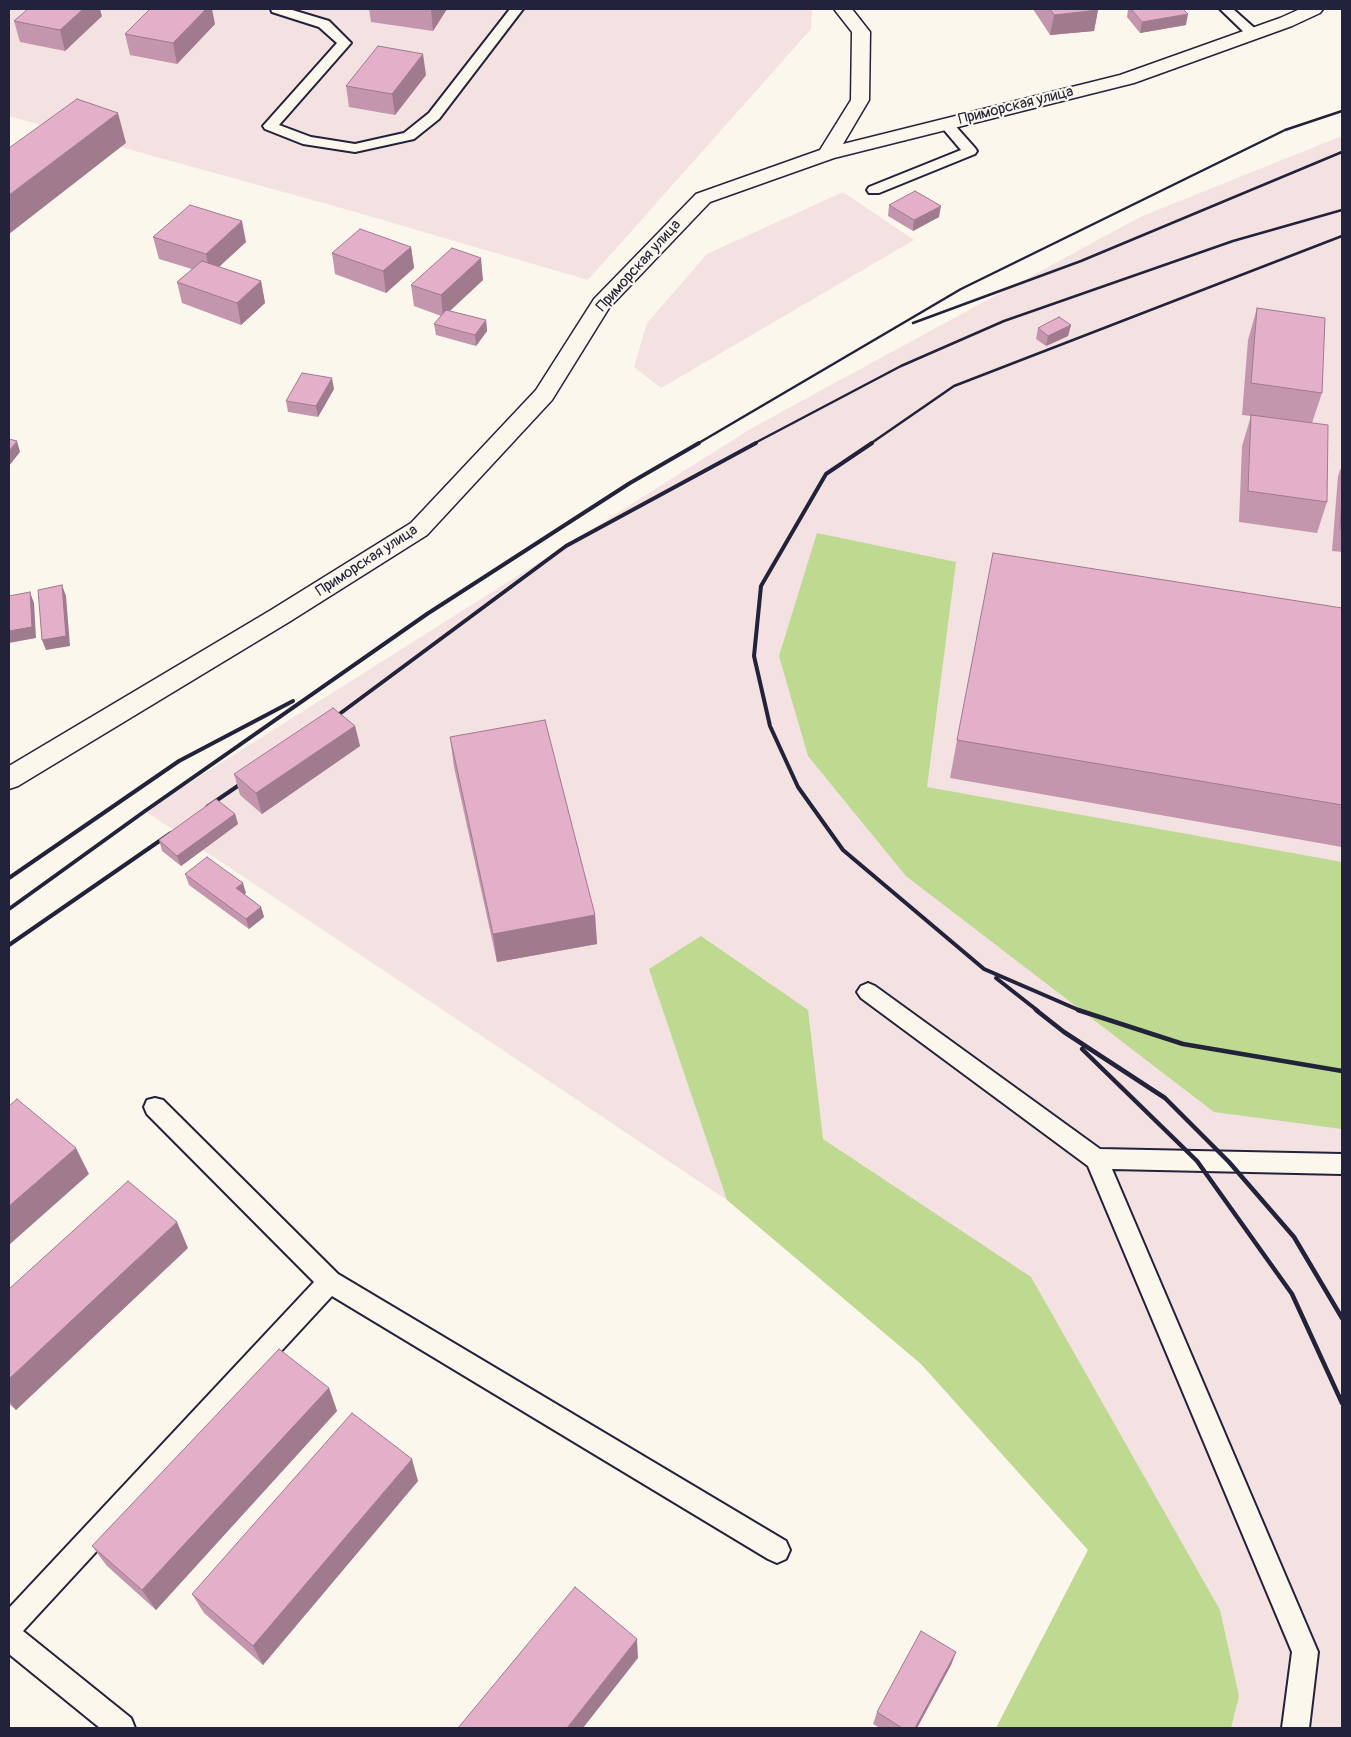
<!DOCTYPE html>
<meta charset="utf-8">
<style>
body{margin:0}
#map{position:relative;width:1351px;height:1737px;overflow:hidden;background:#fbf7ec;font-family:Pangolin,sans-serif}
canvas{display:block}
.frame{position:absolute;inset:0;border:10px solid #22223b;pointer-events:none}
</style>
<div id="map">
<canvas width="1351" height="1737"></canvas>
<div class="frame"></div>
</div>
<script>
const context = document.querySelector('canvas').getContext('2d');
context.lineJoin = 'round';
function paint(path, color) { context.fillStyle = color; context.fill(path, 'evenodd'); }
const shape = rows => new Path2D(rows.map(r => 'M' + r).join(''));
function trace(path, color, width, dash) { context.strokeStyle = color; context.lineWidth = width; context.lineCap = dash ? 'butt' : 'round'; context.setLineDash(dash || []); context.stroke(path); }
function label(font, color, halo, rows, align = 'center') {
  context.font = font + ' Pangolin,sans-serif'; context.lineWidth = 4.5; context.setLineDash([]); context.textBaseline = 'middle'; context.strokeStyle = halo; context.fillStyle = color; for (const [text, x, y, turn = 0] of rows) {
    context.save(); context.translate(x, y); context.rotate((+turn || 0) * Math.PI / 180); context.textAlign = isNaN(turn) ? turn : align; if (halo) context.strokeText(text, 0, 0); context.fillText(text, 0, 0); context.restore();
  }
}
const built = shape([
 [9,9,812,9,811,29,588,280,352,211,9,116],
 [1342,136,1342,1728,996,1728,1088,1550,921,1364,727,1200,145,811,752,428,1140,217],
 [843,192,914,240,661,388,634,367,647,323,707,254]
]);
const green = shape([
 [817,533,956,562,927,787,1342,862,1342,1129,1214,1112,906,876,808,756,779,656],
 [701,936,808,1010,823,1139,1031,1277,1220,1610,1239,1696,1231,1728,996,1728,1088,1550,921,1364,727,1200,649,969]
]);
const lane = shape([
 [271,9,289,9,329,21,351,43,279,125,311,137,355,144,404,133,429,113,510,9,523,9,439,119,414,139,355,152,303,144,265,129,263,126,337,43,319,27,272,12,271,9],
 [1220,9,1233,9,1260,33,1253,37,1248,36,1220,9],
 [946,120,951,121,975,148,977,151,975,154,879,193,869,193,867,190,869,187,961,150,939,124,946,120],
 [868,983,875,986,1100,1149,1342,1154,1342,1174,1112,1169,1318,1652,1309,1728,1282,1728,1292,1652,1088,1166,861,998,857,992,861,986,868,983],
 [155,1098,163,1100,338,1274,786,1541,790,1550,786,1559,777,1563,768,1559,332,1296,23,1631,131,1718,135,1728,100,1728,9,1654,9,1608,314,1282,147,1114,144,1107,147,1100,155,1098]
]);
const street = shape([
 [834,9,852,9,870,32,869,100,843,144,1120,75,1280,18,1300,9,1323,9,1320,13,1292,26,1134,83,834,158,710,202,609,308,552,400,427,535,289,622,18,786,9,789,9,766,271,610,411,523,536,390,594,299,696,194,820,150,851,100,852,32,834,9]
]);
const railFar2 = shape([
 [913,323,1081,261,1342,152],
 [697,444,961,289,1285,130,1342,111],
 [753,444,901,366,1004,321,1233,241,1342,210],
 [870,444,954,386,1342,236]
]);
const railFar1 = shape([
 [872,443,826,474,761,586,754,656,770,726,798,787,843,850,984,969,1081,1011],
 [330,721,566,546,756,443],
 [207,807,248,779],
 [9,878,179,761,293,701],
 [9,909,145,811,427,614,630,483,699,443],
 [9,945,171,833],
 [996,978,1038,1011]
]);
const rail = shape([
 [1036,1010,1064,1032,1165,1098,1229,1162,1294,1237,1342,1318],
 [1078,1010,1183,1044,1342,1071],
 [1082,1049,1197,1161,1292,1294,1342,1403]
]);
const wall = shape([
 [369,9,447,9,433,31,371,22],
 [1033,9,1097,9,1098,10,1094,31,1050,35],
 [1128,9,1183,9,1186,25,1140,33,1127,17],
 [102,16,65,51,20,42,14,21],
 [215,24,177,64,130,55,125,34],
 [426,75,395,115,349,107,346,86],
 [889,205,939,217,913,231,888,216],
 [153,237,246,242,219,267,261,281,265,303,241,325,182,303,177,282,192,269,159,259],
 [411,247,414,268,386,293,335,274,332,253],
 [483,280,450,311,486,320,487,331,476,346,436,335,434,324,441,316,414,306,411,285],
 [1257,308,1322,393,1312,423,1327,502,1317,533,1239,522,1242,446,1251,416,1242,415,1248,340],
 [1071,325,1068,336,1046,346,1036,339,1038,328],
 [334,389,318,417,288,412,286,401],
 [1342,465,1342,552,1332,551,1338,476],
 [1342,608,1342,847,950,778,957,740],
 [355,726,360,746,262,814,240,795,234,774],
 [450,737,595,915,597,944,497,962,454,767],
 [235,814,238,824,181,866,162,851,159,840],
 [185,874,246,893,244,894,261,907,264,917,249,929,189,885],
 [188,1248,16,1410,9,1404,9,1289],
 [329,1388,337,1411,156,1610,107,1566,92,1546],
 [418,1481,263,1665,204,1613,192,1594],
 [956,1652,951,1665,917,1728,880,1728,873,1724,877,1712]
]);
const shadedWall = shape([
 [83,9,100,9,102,16,65,51,60,30],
 [206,9,212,9,215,24,177,64,173,43],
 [431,9,447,9,433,31],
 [1098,10,1094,31,1050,35,1054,15],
 [1188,14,1186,25,1140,33,1142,22],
 [423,54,426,75,395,115,392,94],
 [118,113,126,143,9,234,9,195],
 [941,206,939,217,913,231,914,220],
 [242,221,246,242,210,275,206,254],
 [411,247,414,268,386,293,383,271],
 [481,258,483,280,443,317,441,295],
 [261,281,265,303,241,325,237,303],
 [486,320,487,331,476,346,475,335],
 [1071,325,1068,336,1046,346,1048,336],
 [332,378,334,389,318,417,316,406],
 [17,441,20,452,9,466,9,451],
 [62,585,66,596,70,646,46,650,42,640],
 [30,592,34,603,36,638,9,643,9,631],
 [355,726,360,746,262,814,256,793],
 [235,814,238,824,181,866,177,856],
 [243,883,246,893,239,898,236,888],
 [261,907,264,917,249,929,246,919],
 [595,915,597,944,497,962,493,934],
 [76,1148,89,1174,9,1245,9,1206],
 [177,1222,188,1248,16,1410,9,1400,9,1379],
 [329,1388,337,1411,156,1610,142,1590],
 [412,1459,418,1481,263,1665,253,1646],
 [637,1639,638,1658,583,1728,567,1728],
 [956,1652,951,1665,917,1728,915,1728]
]);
const building = shape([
 [28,9,83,9,60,30,14,21,28,9],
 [150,9,206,9,173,43,125,34,150,9],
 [1050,9,1097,9,1098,10,1054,15,1050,9],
 [1131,9,1183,9,1188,14,1142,22,1131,9],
 [378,46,423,54,392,94,346,86,378,46],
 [77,99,118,113,9,195,9,148,77,99],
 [915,191,941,206,914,220,889,205,915,191],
 [190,205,242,221,206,254,153,237,190,205],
 [360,229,411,247,383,271,332,253,360,229],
 [452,248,481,258,441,295,411,285,452,248],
 [202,261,261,281,237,303,177,282,202,261],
 [1257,308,1325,318,1322,393,1251,383,1257,308],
 [446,310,486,320,475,335,434,324,446,310],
 [1059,317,1071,325,1048,336,1038,328,1059,317],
 [302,373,332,378,316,406,286,401,302,373],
 [1251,415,1328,425,1327,502,1248,491,1251,415],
 [9,439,17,441,9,451,9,439],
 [1342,498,1342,530,1340,529,1342,498],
 [993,553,1342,608,1342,805,957,740,993,553],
 [62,585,66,636,42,640,38,590,62,585],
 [30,592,32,627,9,631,9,596,30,592],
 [333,708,355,726,256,793,234,774,333,708],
 [545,720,595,915,493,934,450,737,545,720],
 [216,799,235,814,177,856,159,840,216,799],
 [207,857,243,883,236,888,261,907,246,919,185,874,207,857],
 [17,1099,76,1148,9,1206,9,1106,17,1099],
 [128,1181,177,1222,9,1379,9,1289,128,1181],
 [279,1349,329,1388,142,1590,92,1546,279,1349],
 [352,1413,412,1459,253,1646,192,1594,352,1413],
 [575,1587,637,1639,567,1728,458,1728,575,1587],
 [921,1631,956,1652,915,1728,902,1728,877,1712,921,1631]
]);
const farStreetnames = [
 ["Приморская улица",1016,106,-14],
 ["Приморская улица",639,266,-48],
 ["Приморская улица",367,561,-33]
];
paint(built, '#f4e1e2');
paint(green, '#bed990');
trace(lane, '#22223b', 4);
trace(street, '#22223b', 3);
paint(lane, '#fbf7ec');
paint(street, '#fbf7ec');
trace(railFar2, '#22223b', 2.5);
trace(railFar1, '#22223b', 4);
trace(rail, '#22223b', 4.5);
paint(wall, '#c496ad');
paint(shadedWall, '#a07a8d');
paint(building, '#e4afc9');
trace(building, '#a07a8d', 1);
label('15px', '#22223b', '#fbf7ec', farStreetnames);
</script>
